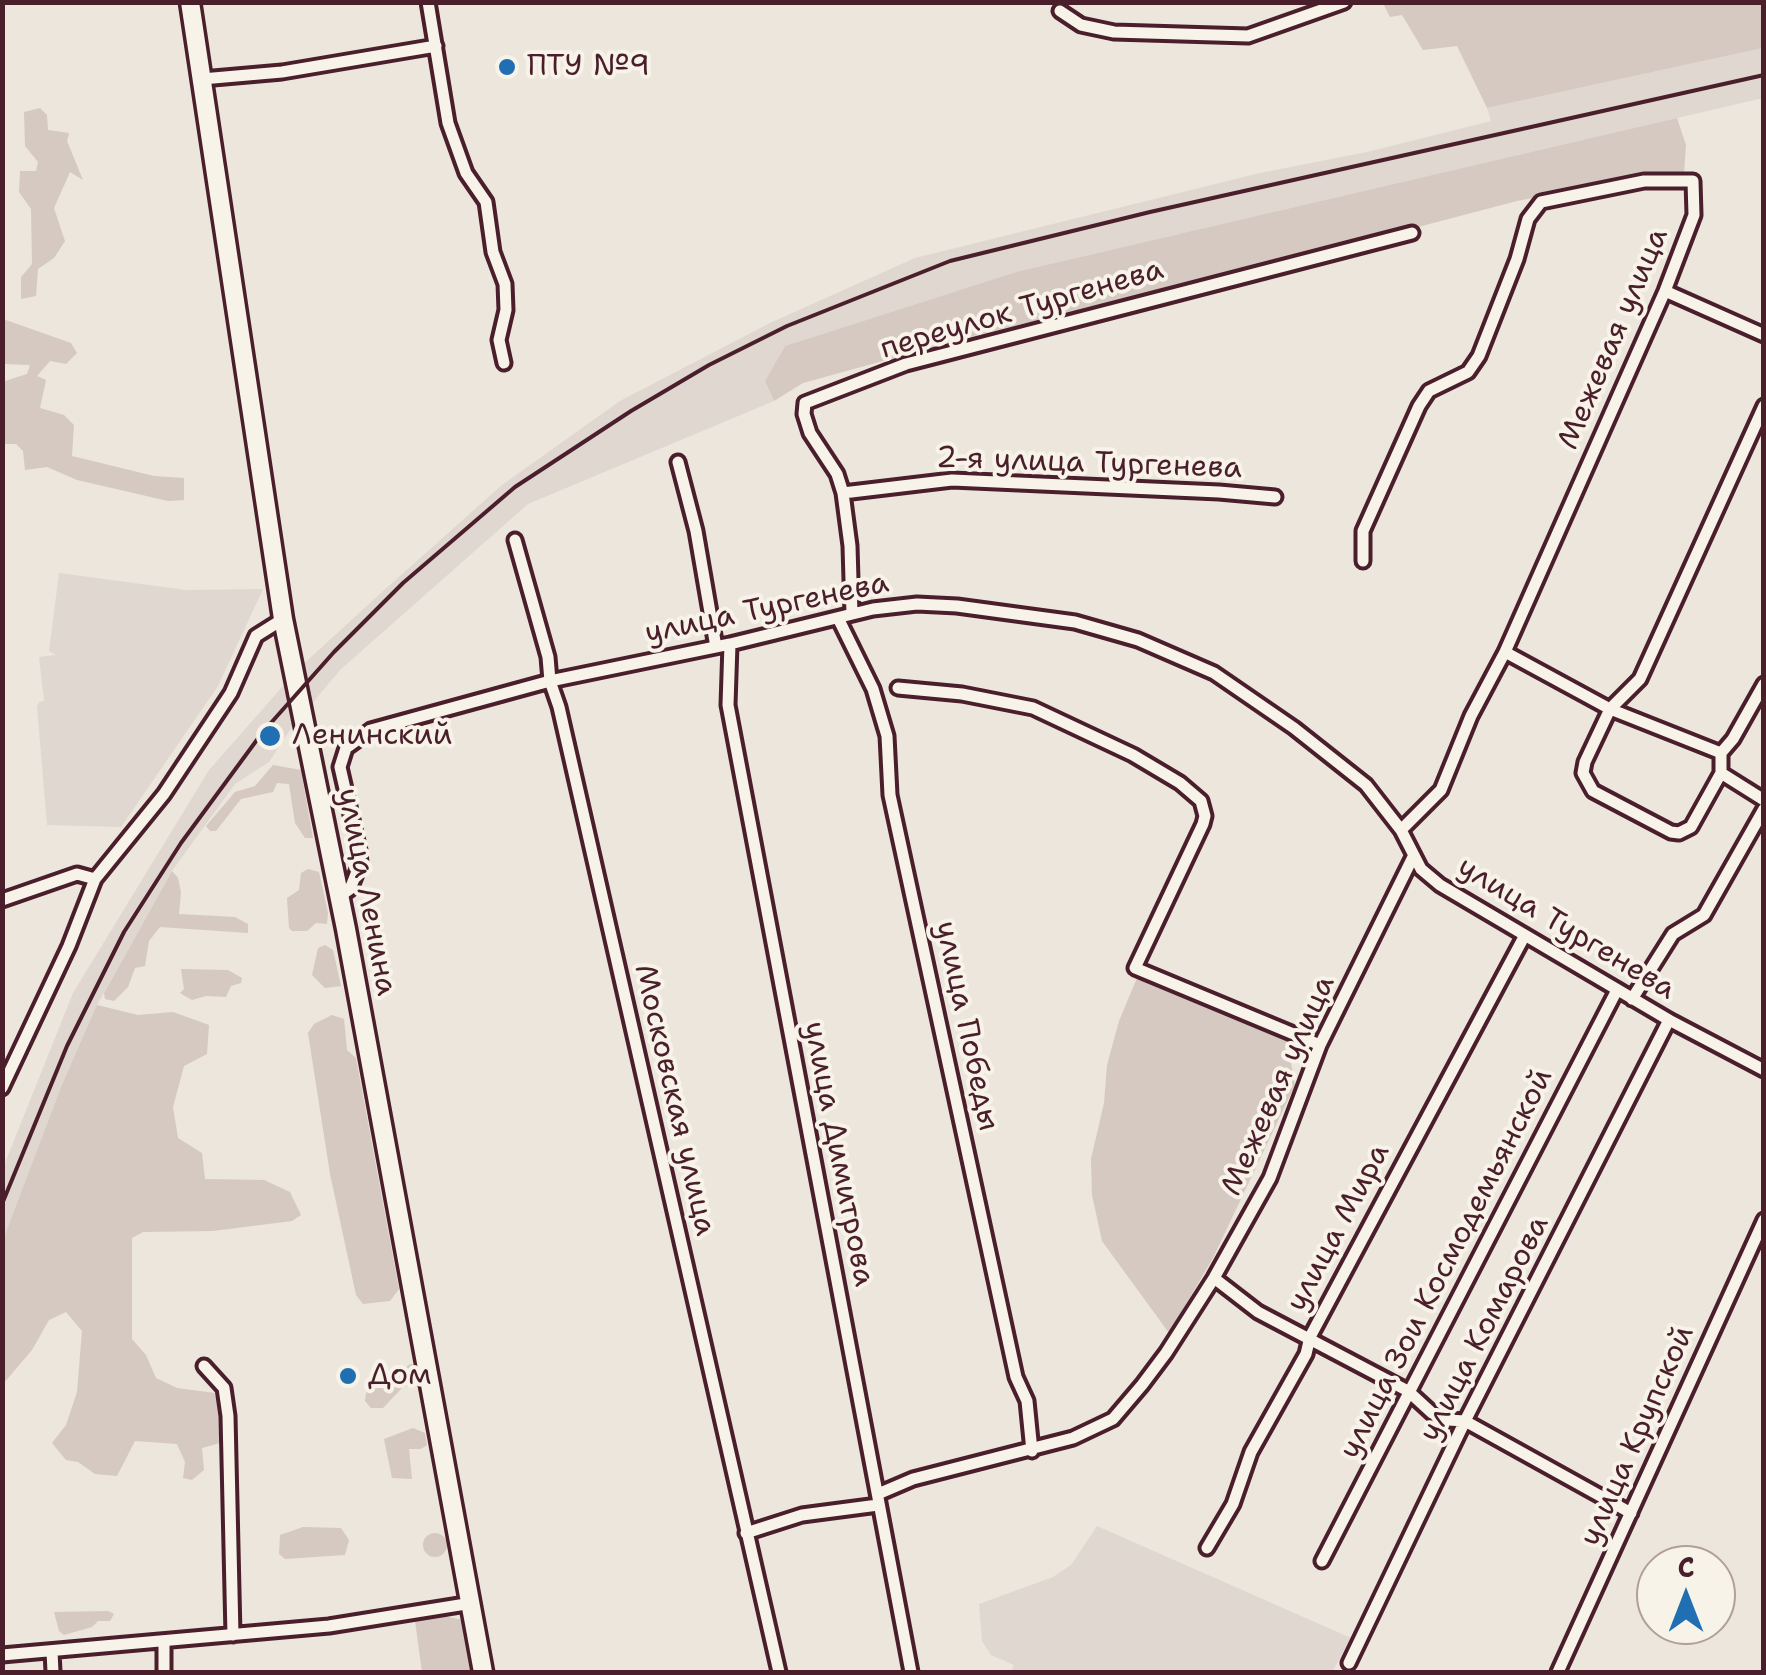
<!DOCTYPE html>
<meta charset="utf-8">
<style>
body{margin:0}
#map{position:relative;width:1766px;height:1675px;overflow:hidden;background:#ece6dd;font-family:"Shantell Sans",sans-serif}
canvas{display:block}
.frame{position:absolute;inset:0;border:5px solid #4a1f2b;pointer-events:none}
.north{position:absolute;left:1636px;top:1545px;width:100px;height:100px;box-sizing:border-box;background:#f7f3e8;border:2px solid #b29e9c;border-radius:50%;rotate:0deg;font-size:28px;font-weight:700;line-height:40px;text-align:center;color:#4a1f2b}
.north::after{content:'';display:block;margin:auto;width:35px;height:45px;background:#1f6fb2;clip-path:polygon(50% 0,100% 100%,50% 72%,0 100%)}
</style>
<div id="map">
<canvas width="1766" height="1675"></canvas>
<div class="frame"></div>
<div class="north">С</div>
</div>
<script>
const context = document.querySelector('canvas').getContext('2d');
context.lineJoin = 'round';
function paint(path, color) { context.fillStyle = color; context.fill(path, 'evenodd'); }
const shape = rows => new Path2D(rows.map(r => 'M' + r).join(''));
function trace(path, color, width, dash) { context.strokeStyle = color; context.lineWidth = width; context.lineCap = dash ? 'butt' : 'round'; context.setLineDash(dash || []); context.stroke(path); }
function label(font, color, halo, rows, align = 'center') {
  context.font = font + ' "Shantell Sans",sans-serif'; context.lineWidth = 8; context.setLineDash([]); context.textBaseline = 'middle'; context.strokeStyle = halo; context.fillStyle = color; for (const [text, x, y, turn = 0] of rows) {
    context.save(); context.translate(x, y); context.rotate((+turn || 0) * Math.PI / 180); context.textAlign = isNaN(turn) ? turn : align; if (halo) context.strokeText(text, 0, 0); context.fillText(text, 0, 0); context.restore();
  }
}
const built = shape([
 [1763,48,1763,98,1016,272,785,346,765,381,774,401,528,504,340,670,290,730,269,762,235,784,172,871,97,1005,3,1243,3,1168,73,993,209,770,298,669,382,592,502,485,620,401,770,323,915,258,1260,173,1367,152,1491,121,1487,108],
 [59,573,186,590,263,589,218,686,121,827,47,825,37,707,39,702,44,701,39,657,56,655,49,651],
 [1097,1526,1351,1638,1332,1672,1011,1672,1014,1665,991,1655,982,1641,979,1604,1053,1577,1071,1565]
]);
const green = shape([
 [1383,3,1763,3,1763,48,1487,108,1457,46,1423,50,1402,15,1390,17],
 [40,108,47,115,48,130,69,133,67,141,83,180,70,172,54,208,65,241,54,258,38,269,36,296,21,299,21,277,32,264,31,209,19,192,20,171,36,171,38,162,25,146,24,112],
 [1677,118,1686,145,1684,174,1642,177,1517,201,1281,263,988,332,803,383,774,401,765,381,785,346,1016,272],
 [3,319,71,343,77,353,66,364,50,361,37,376,46,380,40,408,64,415,74,425,72,456,154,476,184,478,184,500,168,501,77,480,47,467,25,470,23,451,16,444,3,444,2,382,27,374,30,365,3,364],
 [273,765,301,770,313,838,305,838,295,823,289,784,277,783,273,792,241,799,216,831,210,831,206,826,235,792,255,786],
 [308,869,319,872,328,913,327,924,316,923,307,931,292,931,289,928,287,898,299,890,301,873],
 [172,871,178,878,181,892,179,914,235,917,248,924,248,933,160,927,149,941,145,966,135,968,128,987,114,1001,105,999,104,993],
 [325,945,333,950,341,986,325,988,312,975,318,948],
 [181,969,228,970,242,978,241,983,231,986,226,997,206,996,192,1000,180,993,184,989],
 [1137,978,1287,1040,1295,1085,1213,1258,1169,1333,1102,1241,1092,1195,1091,1159,1104,1103,1107,1065,1119,1021],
 [97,1005,138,1015,173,1012,209,1025,207,1054,184,1066,173,1107,178,1138,202,1153,205,1179,264,1180,290,1192,301,1215,292,1221,213,1231,143,1232,132,1238,132,1339,146,1355,156,1378,177,1388,215,1393,223,1425,220,1443,202,1448,204,1470,192,1480,183,1478,185,1462,177,1444,135,1441,117,1476,95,1474,78,1462,66,1460,52,1443,66,1425,77,1392,82,1331,66,1312,49,1320,32,1350,3,1384,2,1243,62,1085],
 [332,1015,344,1019,347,1050,356,1058,399,1289,390,1301,363,1304,356,1295,330,1174,308,1033,314,1024],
 [410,1364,420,1366,422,1376,417,1384,403,1387,383,1408,371,1408,365,1401,367,1387,388,1382],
 [413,1428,425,1433,427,1445,421,1449,409,1449,412,1479,392,1478,384,1439],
 [303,1527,341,1528,349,1540,345,1555,285,1559,279,1554,280,1535],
 '423 1545a12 12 0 1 1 24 0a12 12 0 1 1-24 0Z',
 [108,1611,114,1614,110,1621,98,1621,92,1627,64,1635,59,1631,54,1612],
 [444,1616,463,1620,467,1628,472,1672,422,1672,415,1621]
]);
const minor = shape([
 [428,2,448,123,466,173,486,202,493,252,505,284,506,310,499,340,504,363],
 [1060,11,1081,25,1114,32,1248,36,1344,2],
 [202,79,282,72,436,46],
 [1665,291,1764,335],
 [678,462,696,531,716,647],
 [843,493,952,480,1219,492,1275,497],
 [515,540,548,657,550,681,559,707,779,1672],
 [1363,561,1363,531,1419,406,1429,391,1468,372,1479,356,1517,259,1528,219,1541,202,1644,181,1693,181,1694,215,1665,291,1505,652,1471,716,1441,790,1401,830],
 [852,614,850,546,843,493,837,474,810,433,804,414,805,403,906,364,1412,233],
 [838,618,873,689,887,736,890,795,1016,1377,1027,1401,1032,1451],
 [730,644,728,705,911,1672],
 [1505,652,1610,709,1721,753],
 [898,688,962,694,1033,708,1133,755,1180,783,1201,801,1205,816,1203,824,1135,968,1320,1045],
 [1721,753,1721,773,1691,827,1679,833,1671,832,1593,791,1583,773,1585,762,1610,709,1640,679,1764,406],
 [1721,753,1733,739,1764,684],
 [1721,773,1764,800],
 [340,896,350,889,360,864,359,850,340,767,346,748,371,730,550,681,730,644,873,609,917,604,957,606,1075,622,1138,640,1214,673,1294,728,1366,785,1401,830,1421,869,1440,885,1669,1020,1764,1070],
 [2,900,77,874,95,879,164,794,231,693,256,636,283,619],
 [1632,999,1673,934,1704,915,1764,809],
 [2,1088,69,946,95,879],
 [1214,1278,1258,1312,1408,1391,1432,1413,1448,1420,1465,1421,1631,1513],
 [204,1366,224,1388,228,1416,233,1635],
 [878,1494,913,1479,1073,1438,1113,1419,1142,1385,1166,1353,1214,1278,1270,1178,1320,1045,1413,857],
 [746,1533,802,1515,878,1505],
 [1207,1548,1233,1504,1251,1452,1306,1354,1310,1337,1525,935],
 [1322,1561,1617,990],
 [52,1651,53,1672],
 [2,1655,329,1626,472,1603],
 [1349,1663,1465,1421,1669,1020],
 [164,1672,164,1641],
 [1558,1672,1764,1220]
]);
const primary = shape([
 [190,2,283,619,346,929,483,1672]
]);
const rail = shape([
 [2,1204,67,1046,124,932,181,843,262,733,334,652,403,583,515,487,631,411,709,365,787,326,950,261,1150,212,1764,75]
]);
const markers = [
 [507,67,10,"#1f6fb2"],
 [270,736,12,"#1f6fb2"],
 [348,1376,10,"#1f6fb2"]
];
const poiNames = [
 ["ПТУ №9",527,67],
 ["Ленинский",292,736],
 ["Дом",368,1376]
];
const streetNames = [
 ["переулок Тургенева",1022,310,-16],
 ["Межевая улица",1614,339,-67],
 ["2-я улица Тургенева",1089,464,2],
 ["улица Тургенева",767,609,-12],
 ["улица Ленина",366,892,79],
 ["улица Тургенева",1566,929,31],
 ["улица Победы",966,1026,78],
 ["Межевая улица",1279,1086,-66],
 ["Московская улица",674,1100,77],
 ["улица Димитрова",838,1154,79],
 ["улица Мира",1339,1228,-62],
 ["улица Зои Космодемьянской",1447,1264,-63],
 ["улица Комарова",1485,1329,-63],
 ["улица Крупской",1638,1436,-66]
];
paint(built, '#e0d7d0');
paint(green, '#d5c9c2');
trace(minor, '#4a1f2b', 19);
trace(primary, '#4a1f2b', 25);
trace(minor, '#f7f3e8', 11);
trace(primary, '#f7f3e8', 18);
trace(rail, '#4a1f2b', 4);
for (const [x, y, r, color] of markers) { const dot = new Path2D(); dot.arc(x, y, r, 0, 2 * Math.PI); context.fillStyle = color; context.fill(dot); trace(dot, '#f7f3e8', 4); }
label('30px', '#4a1f2b', '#f7f3e8', poiNames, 'left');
label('30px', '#4a1f2b', '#f7f3e8', streetNames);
</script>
